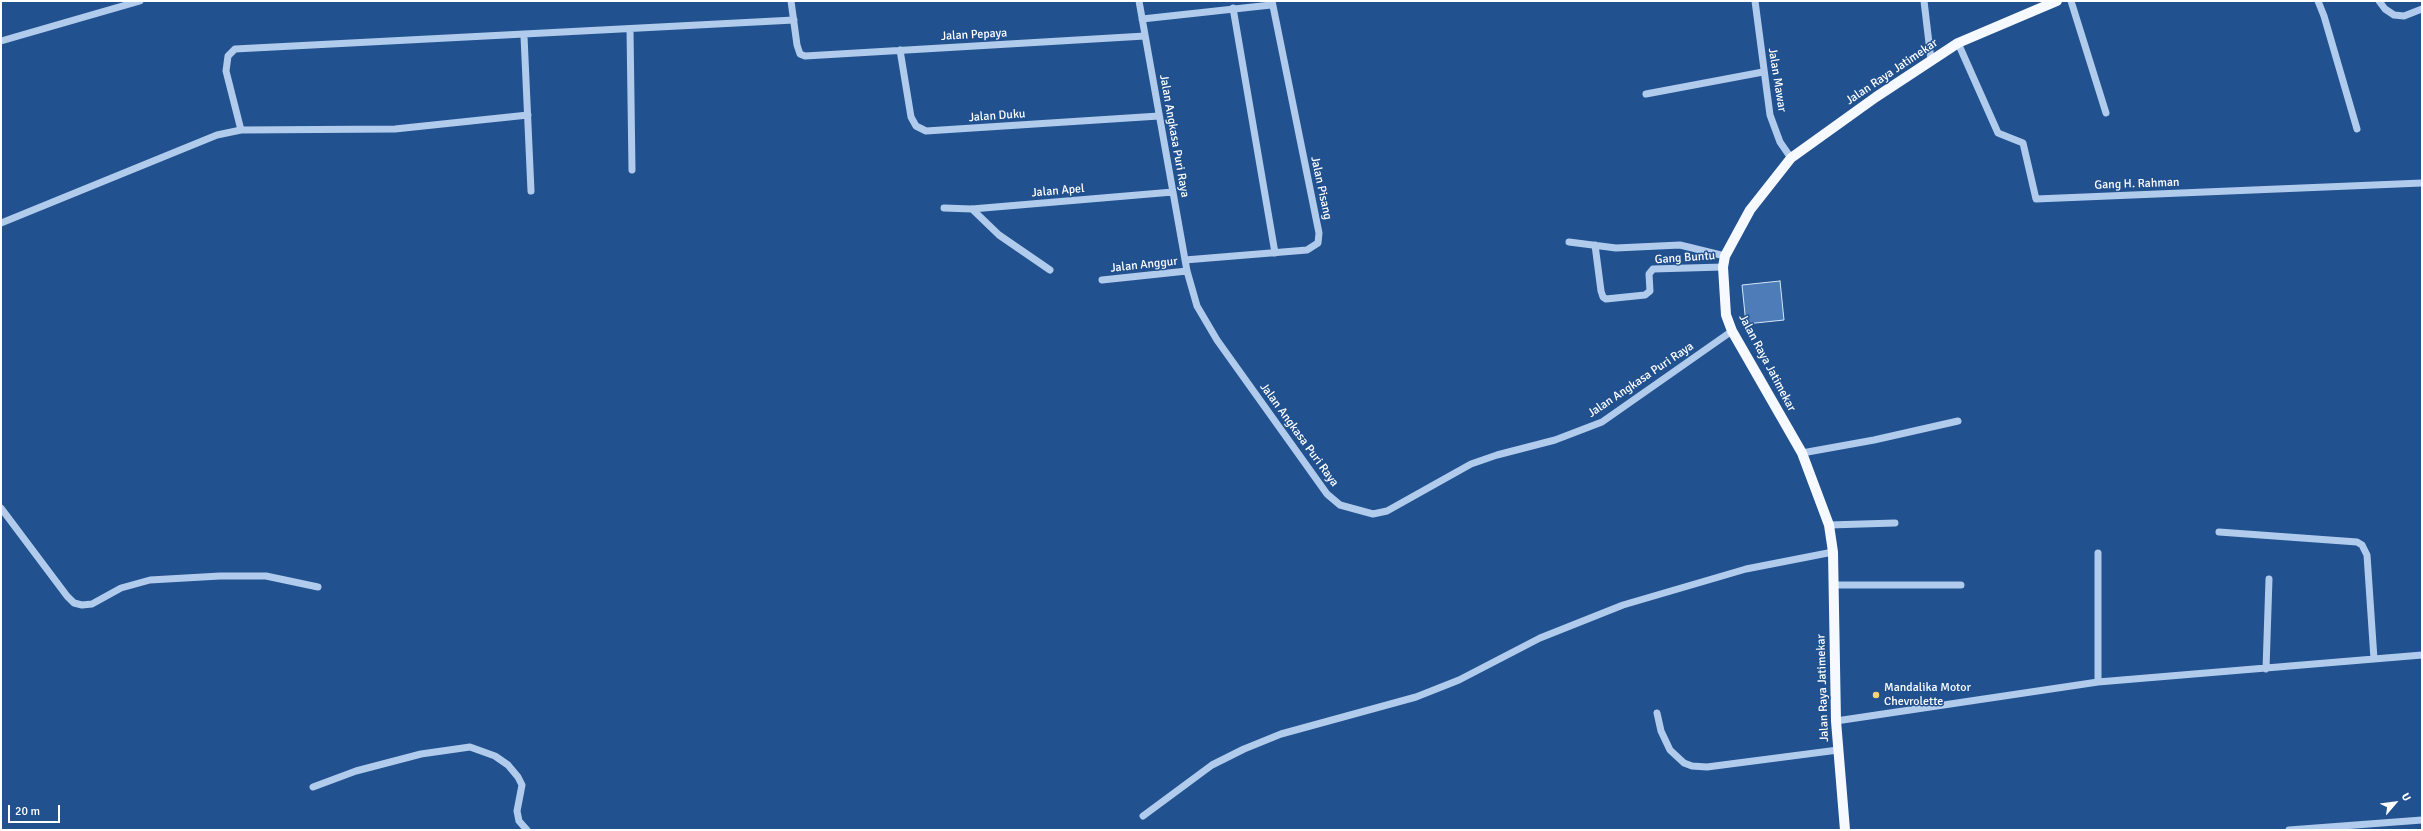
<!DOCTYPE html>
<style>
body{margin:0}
#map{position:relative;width:2423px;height:831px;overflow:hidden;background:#21518f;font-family:Signika,sans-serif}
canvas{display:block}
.frame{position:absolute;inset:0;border:2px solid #fff;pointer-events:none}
.north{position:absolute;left:2375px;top:783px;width:40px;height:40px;-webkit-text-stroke:3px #21518f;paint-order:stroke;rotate:62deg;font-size:11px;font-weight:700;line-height:16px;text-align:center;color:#fff}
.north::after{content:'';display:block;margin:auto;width:14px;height:18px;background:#fff;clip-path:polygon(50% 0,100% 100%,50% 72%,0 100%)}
.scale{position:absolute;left:8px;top:805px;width:52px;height:18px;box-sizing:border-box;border:2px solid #fff;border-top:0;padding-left:5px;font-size:12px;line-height:14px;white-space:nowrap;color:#fff;-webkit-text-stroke:3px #21518f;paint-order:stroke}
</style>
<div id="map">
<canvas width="2423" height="831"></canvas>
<div class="frame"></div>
<div class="north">U</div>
<div class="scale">20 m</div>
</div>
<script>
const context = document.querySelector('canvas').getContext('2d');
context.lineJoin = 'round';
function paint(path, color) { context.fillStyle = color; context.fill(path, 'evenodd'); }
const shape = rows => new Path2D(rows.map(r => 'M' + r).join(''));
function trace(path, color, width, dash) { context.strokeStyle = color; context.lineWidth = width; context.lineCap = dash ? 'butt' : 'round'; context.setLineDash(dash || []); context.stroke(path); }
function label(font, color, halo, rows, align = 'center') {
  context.font = font + ' Signika,sans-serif'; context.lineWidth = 3; context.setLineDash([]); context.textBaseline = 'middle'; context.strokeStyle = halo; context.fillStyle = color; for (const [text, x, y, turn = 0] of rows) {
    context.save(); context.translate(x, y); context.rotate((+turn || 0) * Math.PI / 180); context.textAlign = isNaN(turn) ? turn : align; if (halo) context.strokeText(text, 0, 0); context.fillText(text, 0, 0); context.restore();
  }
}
const building = shape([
 [1780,281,1784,320,1746,324,1742,285,1780,281]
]);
const minor = shape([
 [791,1,797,45,800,54,805,56,1145,36],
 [1139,1,1187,271,1197,306,1217,340,1327,494,1340,505,1373,514,1387,511,1471,464,1497,455,1555,440,1602,422,1732,331],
 [1755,1,1770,115,1780,142,1791,158],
 [1924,1,1931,60],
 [2071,1,2106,113],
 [2318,1,2324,16,2357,129],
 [2379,1,2385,9,2394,15,2404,16,2422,9],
 [1233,8,1275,253],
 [1142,19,1271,5],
 [630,29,632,170],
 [524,36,531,191],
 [1,41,140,1],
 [1958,43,1998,133,2023,143,2036,199,2422,183],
 [900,50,911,117,916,126,926,131,1159,116],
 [1646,94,1763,72],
 [241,130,226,71,228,56,235,49,794,20],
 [944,208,972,209,1173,192],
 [972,209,999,235,1050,270],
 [1,223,217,135,241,130,395,129,528,115],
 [1569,242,1616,248,1680,245,1725,256],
 [1595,245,1601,291,1603,297,1606,299,1645,295,1650,291,1649,274,1653,269,1723,267],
 [1185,260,1307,250,1318,243,1319,233,1272,1],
 [1102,280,1187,271],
 [1802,453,1874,440,1958,421],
 [1,508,67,596,74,603,82,605,92,604,121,588,150,580,220,576,266,576,318,587],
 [1829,525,1895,523],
 [2219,532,2302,538,2357,542,2362,545,2367,555,2374,659],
 [1834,585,1961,585],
 [2266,669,2269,579],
 [2098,682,2098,553],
 [1657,713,1661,731,1670,750,1684,763,1692,766,1707,767,1838,750],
 [1836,721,2098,682,2422,655],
 [313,787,356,771,421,754,470,747,495,756,508,765,518,777,522,785,517,811,519,821,527,830],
 [1143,816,1212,765,1244,749,1281,734,1416,697,1459,680,1540,638,1623,605,1746,569,1833,552],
 [2289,830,2422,820]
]);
const major = shape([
 [1845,830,1836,721,1833,552,1829,525,1802,453,1732,331,1726,315,1723,267,1725,256,1750,210,1791,158,1876,97,1958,43,2057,1]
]);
const markers = [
 [1876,695,4,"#f9d271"]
];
const streetNames = [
 ["Jalan Pepaya",974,35,-3],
 ["Jalan Raya Jatimekar",1892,72,-34],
 ["Jalan Mawar",1777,80,81],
 ["Jalan Duku",997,116,-4],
 ["Jalan Angkasa Puri Raya",1174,136,80],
 ["Gang H. Rahman",2137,184,-2],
 ["Jalan Pisang",1321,188,78],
 ["Jalan Apel",1058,191,-5],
 ["Gang Buntu",1685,258,-4],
 ["Jalan Anggur",1144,265,-6],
 ["Jalan Raya Jatimekar",1767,363,62],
 ["Jalan Angkasa Puri Raya",1641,380,-34],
 ["Jalan Angkasa Puri Raya",1299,435,54],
 ["Jalan Raya Jatimekar",1823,688,-92]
];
const poiNames = [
 ["Mandalika Motor",1884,688],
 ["Chevrolette",1884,702]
];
paint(building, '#4d7cb8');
trace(building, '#d5e6f9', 1);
trace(minor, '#b0cbec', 7);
trace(major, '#f6f9ff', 10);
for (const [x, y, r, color] of markers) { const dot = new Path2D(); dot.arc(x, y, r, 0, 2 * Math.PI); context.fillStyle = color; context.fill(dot); trace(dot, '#21518f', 1.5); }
label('12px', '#fff', '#21518f', streetNames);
label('12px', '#fff', '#21518f', poiNames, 'left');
</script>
